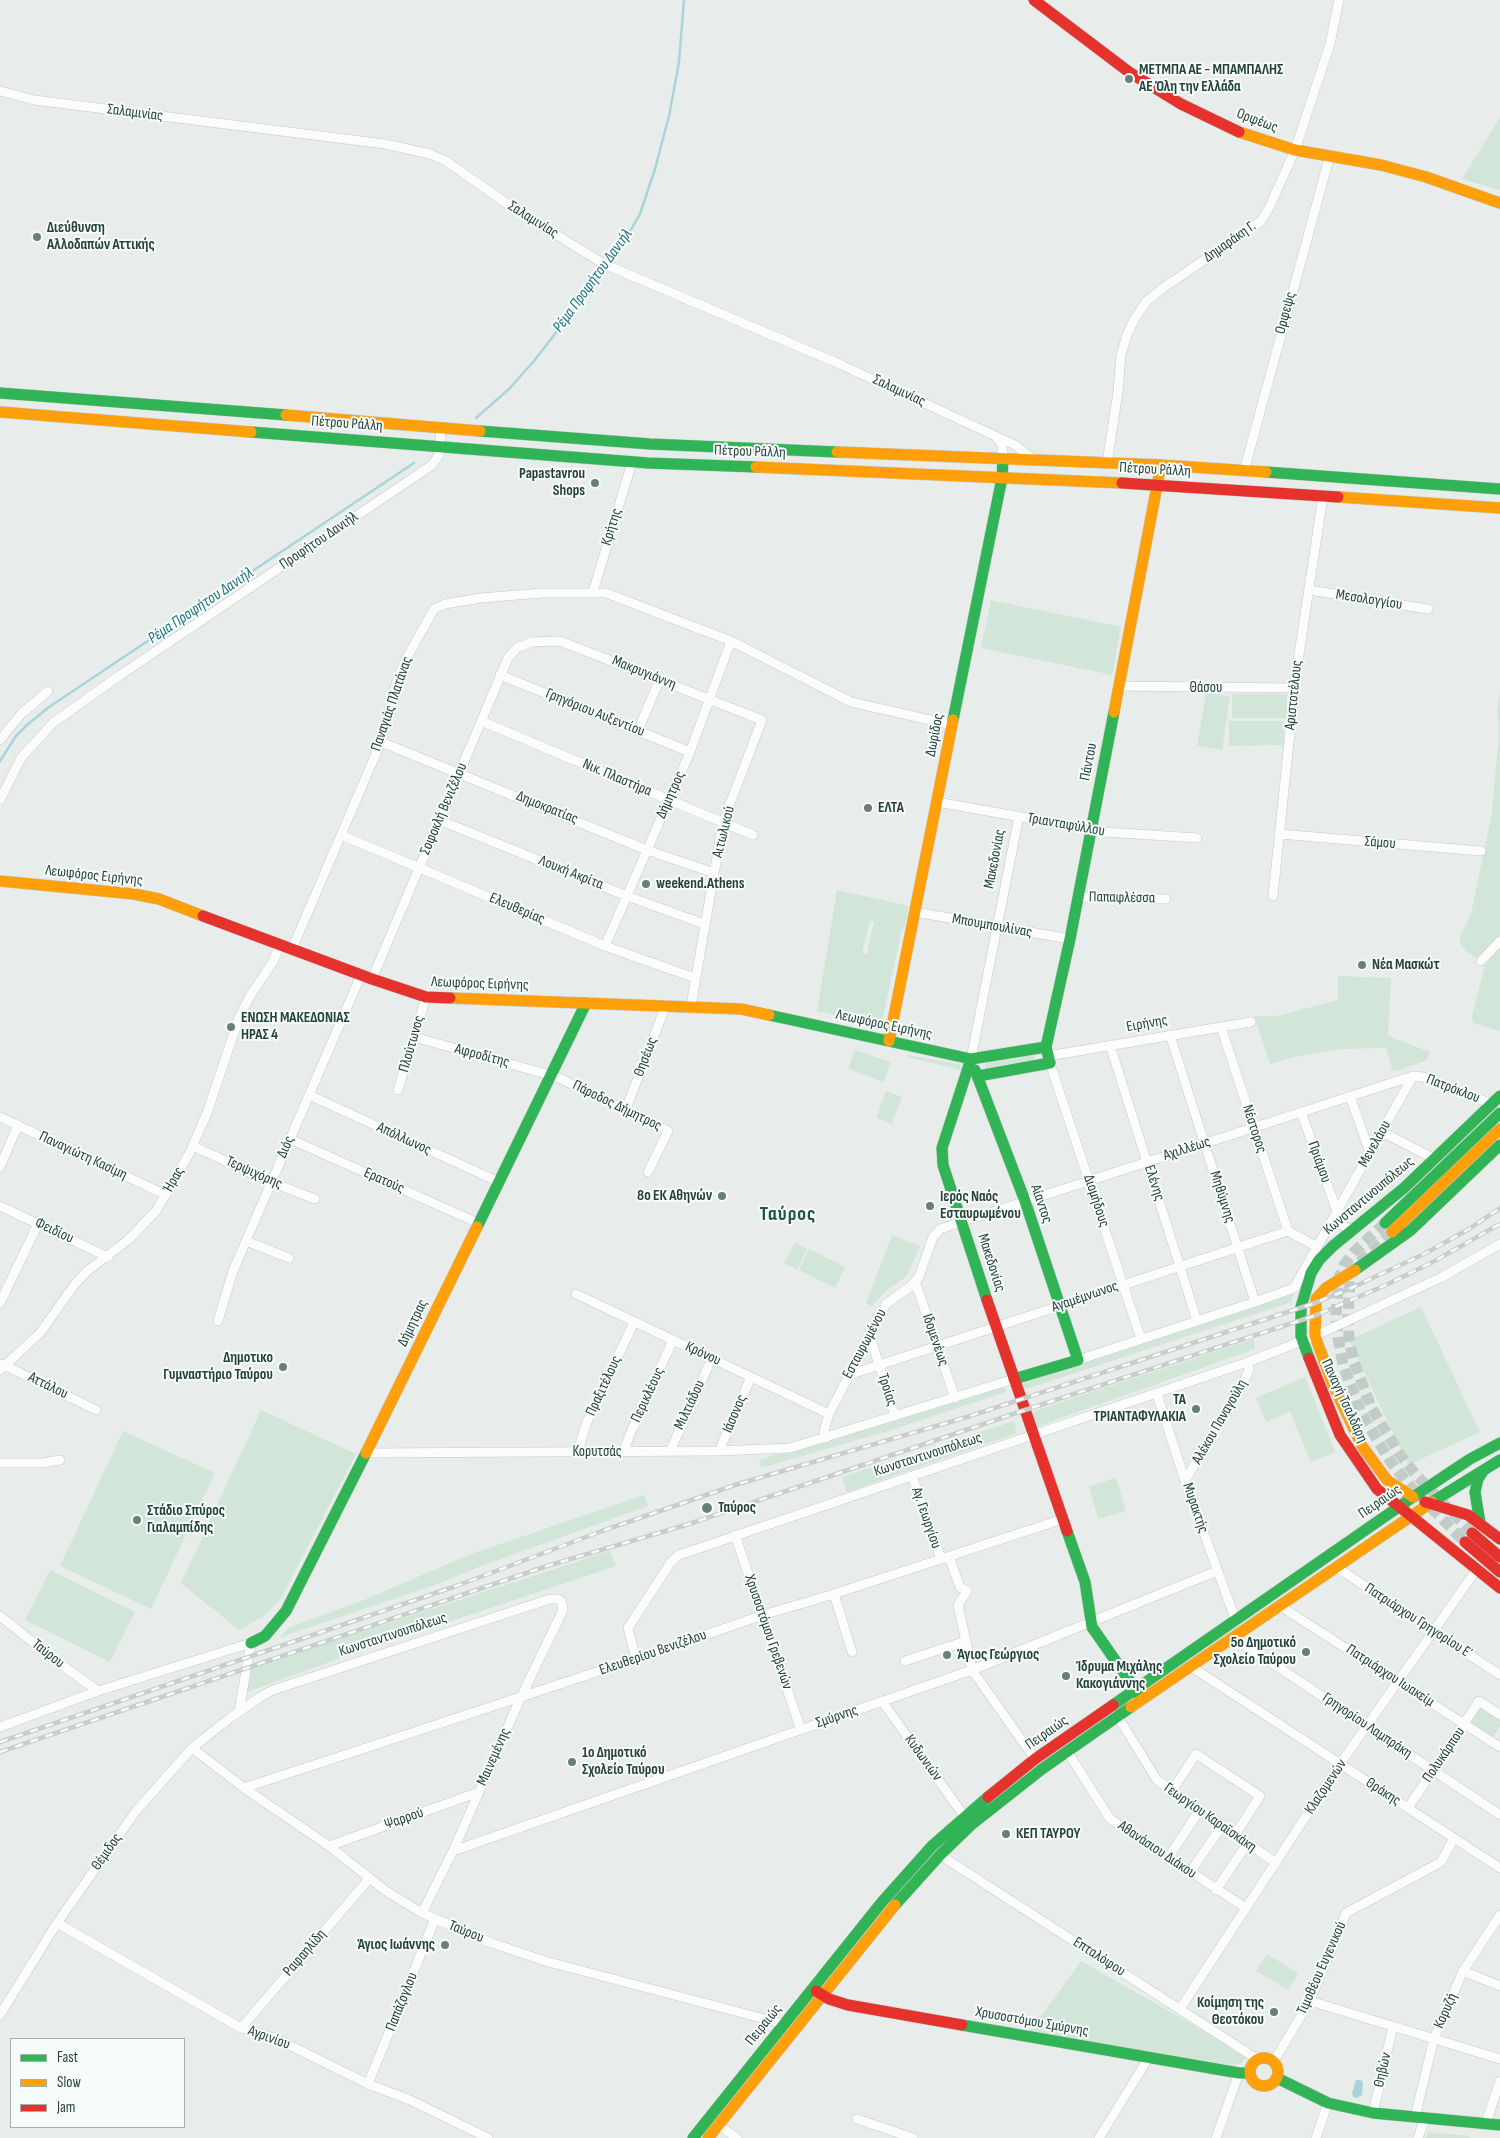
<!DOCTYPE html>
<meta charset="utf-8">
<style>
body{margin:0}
#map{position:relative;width:1500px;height:2138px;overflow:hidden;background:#e8edeb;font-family:"Sofia Sans Condensed",sans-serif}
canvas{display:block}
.legend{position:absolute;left:10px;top:2038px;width:175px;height:90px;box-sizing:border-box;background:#f7fbf9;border:1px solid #a3b1ad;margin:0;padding:6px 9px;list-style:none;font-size:15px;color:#24423a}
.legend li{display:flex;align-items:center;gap:10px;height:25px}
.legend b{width:25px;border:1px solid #a3b1ad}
</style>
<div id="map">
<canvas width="1500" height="2138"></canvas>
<ul class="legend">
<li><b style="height:6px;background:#30b455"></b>Fast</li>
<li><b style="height:6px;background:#ff9f0a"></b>Slow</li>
<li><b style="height:6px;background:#e5322d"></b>Jam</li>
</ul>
</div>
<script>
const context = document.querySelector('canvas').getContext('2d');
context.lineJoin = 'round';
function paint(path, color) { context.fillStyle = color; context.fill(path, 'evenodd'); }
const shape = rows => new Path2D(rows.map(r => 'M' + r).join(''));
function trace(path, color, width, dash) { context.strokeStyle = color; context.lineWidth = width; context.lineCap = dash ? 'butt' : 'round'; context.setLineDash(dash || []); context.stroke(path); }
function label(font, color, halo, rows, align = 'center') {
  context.font = font + ' "Sofia Sans Condensed",sans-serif'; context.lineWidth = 4; context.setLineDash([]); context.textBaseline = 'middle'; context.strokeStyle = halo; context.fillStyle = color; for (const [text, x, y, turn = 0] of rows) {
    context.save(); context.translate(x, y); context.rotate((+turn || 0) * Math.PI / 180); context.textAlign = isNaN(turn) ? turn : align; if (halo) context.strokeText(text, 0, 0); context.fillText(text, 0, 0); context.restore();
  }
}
const green = shape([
 [1500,117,1500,190,1462,179],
 [991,600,1121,627,1112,675,981,648],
 [1500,691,1500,1031,1473,1023,1472,1016,1485,965,1466,951,1460,944,1460,937,1471,914,1492,812,1499,733,1497,709],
 [1206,693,1230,696,1222,750,1197,746],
 [1232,694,1287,694,1287,718,1232,718],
 [1229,721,1284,721,1284,745,1229,746],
 [837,890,909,906,904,929,902,929,881,1026,817,1011],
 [870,921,874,922,867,954,862,953],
 [1338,976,1391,978,1388,1036,1430,1052,1426,1061,1393,1072,1386,1048,1341,1049,1295,1057,1270,1064,1254,1016,1277,1016,1338,1000],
 [855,1050,891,1062,884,1082,848,1069],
 [1024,1054,1033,1054,1035,1060,1026,1065,1022,1062,1001,1065,997,1070,985,1068,986,1062,1021,1058],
 [907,1055,960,1064,961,1070,907,1057],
 [886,1091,902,1097,892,1124,876,1118],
 [892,1235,920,1246,907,1276,886,1291,872,1306,866,1303],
 [795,1243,807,1249,797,1270,784,1263],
 [809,1249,845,1267,835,1288,799,1270],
 [1290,1293,1293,1294,1292,1302,1020,1391,1016,1380],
 [1421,1307,1480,1432,1408,1465,1349,1340],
 [1254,1339,1255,1349,1033,1428,1028,1413],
 [1305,1377,1335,1452,1311,1462,1290,1412,1266,1422,1256,1398],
 [1003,1384,1006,1392,888,1431,761,1468,759,1460],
 [261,1410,356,1454,280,1600,263,1617,239,1630,181,1583],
 [1014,1421,1017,1433,847,1492,842,1477],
 [123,1431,215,1473,151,1609,60,1566],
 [1116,1478,1126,1511,1098,1519,1089,1486],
 [644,1495,648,1506,481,1566,443,1582,279,1638,290,1627,364,1600,471,1554],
 [610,1551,616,1566,332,1661,247,1692,250,1668],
 [50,1570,135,1612,110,1662,25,1620],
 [1481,1705,1500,1718,1500,1726,1492,1738,1469,1722],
 [1267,1954,1298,1973,1288,1990,1256,1971],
 [1081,1961,1241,2052,1246,2058,1242,2063,1231,2065,1030,2031],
 [1428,2132,1470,2136,1469,2138,1426,2138]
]);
const water = shape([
 [1356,2080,1361,2080,1363,2083,1362,2095,1357,2098,1353,2097,1352,2093]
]);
const stream = shape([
 [476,418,509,389,534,361,617,254,640,214,655,169,669,116,679,62,684,0],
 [0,761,16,736,27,725,49,707,414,463]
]);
const secondaryTunnel = shape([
 [1385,1223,1354,1252,1344,1265,1339,1278,1336,1315,1338,1338,1343,1365,1361,1413,1390,1461,1409,1485,1465,1542],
 [1392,1232,1362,1260,1354,1269,1350,1281,1348,1316,1349,1338,1354,1362,1371,1407,1400,1455,1417,1476,1472,1533]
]);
const street = shape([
 [0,91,34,100,385,144,430,154,446,161,516,210,604,264,835,362,1015,445,1034,460],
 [996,437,1002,444,1003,459],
 [1107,463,1118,392,1121,355,1127,335,1135,318,1146,302,1163,288,1247,231,1261,221,1269,208,1295,150,1330,44,1339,0],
 [1244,471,1330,155],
 [1309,590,1428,609],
 [593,592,632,462],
 [500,675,690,752],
 [1118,686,1294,688],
 [481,721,753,835],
 [638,730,660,679],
 [0,740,21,714,48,691],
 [381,742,647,850,714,873],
 [0,800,21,758,53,723,119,676,432,465,439,455,441,428],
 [937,802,1105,832,1197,838],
 [439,820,627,896,704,924],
 [1279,834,1481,851],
 [341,835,605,946,695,978],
 [1273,896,1296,674,1323,496],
 [1078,897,1166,899],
 [915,912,1070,939],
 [605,946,690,752,731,641],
 [292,949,381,742,397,681,405,661,434,609,445,604,481,598,542,593,606,593,731,641,851,702,952,725],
 [1481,961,1500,941],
 [372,979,508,658,517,648,531,642,560,641,762,720,723,822,691,1006],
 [1221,1027,1288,1231],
 [1170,1035,1255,1302],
 [414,1037,557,1077,668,1131,648,1172],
 [1110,1045,1197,1321],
 [1048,1056,1251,1022],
 [971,1059,1019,816],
 [1050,1063,1141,1339],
 [398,1090,426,997],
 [309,1095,499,1182],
 [1350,1096,1370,1153],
 [626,1109,666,1005],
 [1301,1112,1342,1225,1352,1230],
 [0,1117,166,1195],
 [1382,1132,1435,1159],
 [290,1139,478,1223],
 [193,1146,271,1182,315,1199],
 [0,1167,18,1125],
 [0,1206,108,1257],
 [246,1241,289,1258],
 [915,1281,955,1398],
 [576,1294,829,1414],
 [0,1303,38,1224],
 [218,1321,233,1271,361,975],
 [870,1336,895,1416],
 [1078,1360,1255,1302,1294,1288,1413,1076],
 [2,1364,96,1410],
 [0,1370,40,1333,75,1284,86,1272,128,1240,156,1211,190,1152,207,1113,239,1018,250,996,273,962,280,944],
 [849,1375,1288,1231,1317,1247],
 [1157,1394,1185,1481,1236,1621],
 [826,1438,824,1431,829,1414,886,1304,910,1287,919,1277,933,1237,940,1229,1413,1076,1423,1077,1492,1104],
 [624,1451,630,1434,673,1340],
 [670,1451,712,1358],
 [719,1451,751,1377],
 [579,1452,581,1440,587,1422,634,1322],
 [366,1453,719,1451,790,1448,1014,1379],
 [0,1463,42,1463,60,1460],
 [912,1476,941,1559],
 [1185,1481,1245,1379,1249,1370,1248,1362],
 [735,1535,801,1730],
 [949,1557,960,1587,967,1591,958,1605,972,1670,1035,1759],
 [1336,1567,1500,1675],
 [834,1594,852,1652],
 [1280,1606,1500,1747],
 [0,1616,59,1663,98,1691],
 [1233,1637,1500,1815],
 [636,1659,628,1628,671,1562,679,1555,1248,1362,1315,1336,1442,1277,1500,1244],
 [905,1661,966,1641],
 [1190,1666,1500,1868],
 [882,1701,964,1816],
 [1118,1717,1157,1780,1276,1863],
 [0,1727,98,1691,251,1643,239,1711],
 [192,1748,244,1788,329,1846,386,1891,422,1913,489,1942,545,1961,784,2024],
 [1067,1751,1110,1819,1246,1908],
 [244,1788,636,1659,763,1615,834,1594,1063,1519],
 [1171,1792,1196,1754,1260,1796,1235,1835],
 [1408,1808,1479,1701,1500,1715],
 [329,1846,479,1792],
 [453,1851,972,1670,1217,1571],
 [940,1855,1257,2059],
 [1168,1858,1199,1811],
 [1190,1872,1222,1826],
 [1216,1890,1247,1844],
 [57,1923,241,2028,277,2039,368,2084,410,2100,488,2138],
 [1463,1971,1500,1986],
 [1310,2001,1500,2059],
 [1180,2009,1340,1764,1477,1569],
 [0,2015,57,1923,136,1811,192,1748,230,1718,260,1697,273,1690,550,1599,558,1599,561,1601,563,1610,521,1697,453,1851,422,1913],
 [241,2028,369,1879],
 [1274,2061,1310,2001,1346,1913,1441,1862,1454,1838],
 [368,2084,435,1919],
 [1373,2113,1393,2026],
 [1415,2117,1434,2038,1463,1971,1500,1915],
 [857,2119,913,2138],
 [1486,2123,1500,2081],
 [718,2125,737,2138],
 [1099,2138,1149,2057],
 [1216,2138,1239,2073],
 [1316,2138,1328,2103],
 [1418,2138,1425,2118]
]);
const fast = shape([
 [0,393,286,415],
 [480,431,650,444,837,452],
 [251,432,648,463,756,467],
 [1266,472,1500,489],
 [953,720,1002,478,1003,459],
 [769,1015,971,1059,1046,1047],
 [971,1059,942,1148,943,1165,987,1300],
 [975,1070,1025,1201,1078,1360,1014,1379],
 [978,1076,1050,1063,1046,1047,1070,939,1114,712],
 [1385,1223,1500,1113],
 [477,1227,586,1003],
 [1355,1270,1411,1230,1500,1145],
 [1309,1358,1301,1336,1301,1307,1311,1273,1319,1260,1333,1246,1404,1188,1500,1096],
 [1432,1502,1500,1460],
 [1480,1523,1475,1492,1478,1479,1483,1471],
 [1067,1531,1085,1582,1092,1627,1140,1696],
 [251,1643,265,1636,286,1611,366,1453],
 [1113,1705,1413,1497,1470,1459,1500,1443],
 [895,1905,940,1855,971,1825,1042,1769,1131,1707],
 [962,2025,1239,2073,1249,2073],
 [1277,2078,1328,2103,1373,2113,1500,2125],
 [693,2138,882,1902,932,1846,988,1797]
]);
const slow = shape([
 [1239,132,1295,150,1381,165,1426,177,1500,203],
 [0,412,251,432],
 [286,415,480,431],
 [837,452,1161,465,1266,472],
 [756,467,1122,483],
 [1338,497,1500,508],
 [1114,712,1161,465],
 [0,881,134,894,159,899,203,916],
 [450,998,741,1009,769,1015],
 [889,1041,953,720],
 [1392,1232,1500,1129],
 [1355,1270,1326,1288,1316,1299,1315,1336,1332,1383,1362,1446,1387,1480,1413,1497],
 [366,1453,477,1227],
 [1131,1707,1432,1502],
 '1250 2072a14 14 0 1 1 28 0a14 14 0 1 1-28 0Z',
 [708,2138,895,1905]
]);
const jam = shape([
 [1034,0,1129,72,1181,104,1239,132],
 [1122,483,1338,497],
 [203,916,372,979,426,997,450,998],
 [987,1300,1067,1531],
 [1309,1358,1340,1435,1377,1489,1411,1516],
 [1425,1502,1468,1515,1500,1539],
 [1411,1516,1500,1588],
 [1472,1533,1500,1557],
 [1465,1542,1500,1572],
 [988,1797,1035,1759,1113,1705],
 [816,1991,829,1999,848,2005,962,2025]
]);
const rail = shape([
 [0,1742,459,1585,602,1531,738,1484,967,1417,1315,1303,1349,1289,1426,1253,1469,1229,1500,1208],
 [0,1752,547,1566,689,1524,1025,1410,1314,1316,1386,1285,1431,1263,1500,1224]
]);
const markers = [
 [1129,79,5,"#697e78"],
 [37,237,5,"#697e78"],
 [595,483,5,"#697e78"],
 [868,808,5,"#697e78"],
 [646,884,5,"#697e78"],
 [1362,965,5,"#697e78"],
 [231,1027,5,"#697e78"],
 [722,1196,5,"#697e78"],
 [930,1206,5,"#697e78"],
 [283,1367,5,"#697e78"],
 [1196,1409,5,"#697e78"],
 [707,1508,6,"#697e78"],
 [137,1520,5,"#697e78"],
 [1306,1652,5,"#697e78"],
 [947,1655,5,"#697e78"],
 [1066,1676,5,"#697e78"],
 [572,1762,5,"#697e78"],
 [1006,1834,5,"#697e78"],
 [445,1945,5,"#697e78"],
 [1274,2012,5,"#697e78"]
];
const poiNames = [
 ["ΜΕΤΜΠΑ ΑΕ - ΜΠΑΜΠΑΛΗΣ",1139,70],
 ["ΑΕ Όλη την Ελλάδα",1139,87],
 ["Διεύθυνση",47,228],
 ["Αλλοδαπών Αττικής",47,245],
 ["Papastavrou",585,474,"right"],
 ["Shops",585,491,"right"],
 ["ΕΛΤΑ",878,808],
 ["weekend.Athens",656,884],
 ["Νέα Μασκώτ",1372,965],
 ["ΕΝΩΣΗ ΜΑΚΕΔΟΝΙΑΣ",241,1018],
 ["ΗΡΑΣ 4",241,1035],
 ["8ο ΕΚ Αθηνών",712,1196,"right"],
 ["Ιερός Ναός",940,1197],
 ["Εσταυρωμένου",940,1214],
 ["Δημοτικο",273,1358,"right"],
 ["Γυμναστήριο Ταύρου",273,1375,"right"],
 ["ΤΑ",1186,1400,"right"],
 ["ΤΡΙΑΝΤΑΦΥΛΑΚΙΑ",1186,1417,"right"],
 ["Ταύρος",718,1508],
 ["Στάδιο Σπύρος",147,1511],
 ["Γιαλαμπίδης",147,1528],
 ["5ο Δημοτικό",1296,1643,"right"],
 ["Σχολείο Ταύρου",1296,1660,"right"],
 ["Άγιος Γεώργιος",957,1655],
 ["Ίδρυμα Μιχάλης",1076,1667],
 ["Κακογιάννης",1076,1684],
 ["1ο Δημοτικό",582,1753],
 ["Σχολείο Ταύρου",582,1770],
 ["ΚΕΠ ΤΑΥΡΟΥ",1016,1834],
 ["Άγιος Ιωάννης",435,1945,"right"],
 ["Κοίμηση της",1264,2003,"right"],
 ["Θεοτόκου",1264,2020,"right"]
];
const streetNames = [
 ["Σαλαμινίας",135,113,7],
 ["Ορφέως",1257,121,21],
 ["Σαλαμινίας",533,220,32],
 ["Δημαράκη Γ.",1230,242,-35],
 ["Ορφεψς",1286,313,-75],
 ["Σαλαμινίας",899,391,25],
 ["Πέτρου Ράλλη",347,424,4],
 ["Πέτρου Ράλλη",750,452,2],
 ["Πέτρου Ράλλη",1155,470,3],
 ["Κρήτης",612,527,-73],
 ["Προφήτου Δανιήλ",319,541,-34],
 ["Μεσολογγίου",1369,600,9],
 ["Μακρυγιάννη",644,673,22],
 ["Θάσου",1206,688],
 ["Αριστοτέλους",1294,695,-84],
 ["Παναγιάς Πλατάνας",392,704,-71],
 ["Γρηγόριου Αυξεντίου",595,713,22],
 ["Δωρίδος",935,735,-79],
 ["Πάντου",1089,762,-79],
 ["Νικ. Πλαστήρα",617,778,23],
 ["Δήμητρος",671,795,-66],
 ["Δημοκρατίας",547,808,22],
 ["Σοφοκλή Βενιζέλου",444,809,-67],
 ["Τριανταφύλλου",1066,825,10],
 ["Αιτωλικού",724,832,-76],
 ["Σάμου",1380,843,5],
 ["Μακεδονίας",995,859,-79],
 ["Λουκή Ακρίτα",571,873,22],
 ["Λεωφόρος Ειρήνης",94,876,6],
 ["Παπαφλέσσα",1122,898,1],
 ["Ελευθερίας",517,909,23],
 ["Μπουμπουλίνας",992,926,10],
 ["Λεωφόρος Ειρήνης",480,984,2],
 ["Ειρήνης",1147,1024,-10],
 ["Λεωφόρος Ειρήνης",884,1025,12],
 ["Πλούτωνος",412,1044,-74],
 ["Αφροδίτης",482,1056,15],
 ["Θησέως",646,1057,-69],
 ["Πατρόκλου",1453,1089,21],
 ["Πάροδος Δήμητρος",617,1106,26],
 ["Νέστορος",1254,1129,72],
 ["Απόλλωνος",404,1139,25],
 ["Μενελάου",1375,1144,-61],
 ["Διός",286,1147,-66],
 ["Αχιλλέως",1187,1149,-18],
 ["Παναγιώτη Κασίμη",83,1156,25],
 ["Πριάμου",1319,1162,70],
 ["Τερψιχόρης",254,1173,24],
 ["Ήρας",174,1180,-60],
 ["Ερατούς",384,1181,24],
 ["Ελένης",1154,1183,72],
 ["Κωνσταντινουπόλεως",1369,1196,-40],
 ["Μηθύμνης",1222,1197,72],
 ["Διομήδους",1096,1201,72],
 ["Αίαντος",1041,1204,71],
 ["Φειδίου",54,1231,25],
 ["Μακεδονίας",991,1263,72],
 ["Αγαμέμνωνος",1085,1297,-19],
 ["Δήμητρας",413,1323,-64],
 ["Ιδομενέως",935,1340,71],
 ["Εσταυρωμένου",865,1344,-62],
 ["Κρόνου",703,1354,25],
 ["Αττάλου",48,1386,26],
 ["Πραξιτέλους",604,1386,-65],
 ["Τροίας",887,1390,72],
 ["Περικλέους",648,1395,-65],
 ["Παναγή Τσαλδάρη",1344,1401,65],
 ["Μιλτιάδου",690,1405,-65],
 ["Ιάσονος",735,1414,-67],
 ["Αλέκου Παναγούλη",1220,1422,-60],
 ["Κορυτσάς",597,1452],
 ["Κωνσταντινουπόλεως",928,1455,-18],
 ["Πειραιώς",1380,1502,-35],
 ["Μυρακτής",1195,1508,71],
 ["Αγ. Γεωργίου",926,1518,71],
 ["Πατριάρχου Γρηγορίου Ε΄",1418,1621,33],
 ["Χρυσοστόμου Γρεβενών",768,1632,71],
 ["Κωνσταντινουπόλεως",393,1635,-18],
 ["Ελευθερίου Βενιζέλου",653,1653,-19],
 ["Ταύρου",48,1654,38],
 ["Πατριάρχου Ιωακείμ",1390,1676,33],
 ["Σμύρνης",837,1717,-19],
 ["Γρηγορίου Λαμπράκη",1367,1726,34],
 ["Πειραιώς",1047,1733,-35],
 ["Πολυκάρπου",1444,1755,-56],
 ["Μαινεμένης",494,1757,-66],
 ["Κυδωνιών",923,1758,54],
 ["Κλαζομενών",1326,1787,-56],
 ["Θράκης",1383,1792,33],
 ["Γεωργίου Καραϊσκάκη",1210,1818,35],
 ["Ψαρρού",404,1819,-19],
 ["Αθανάσιου Διάκου",1157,1850,34],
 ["Θέμιδος",107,1852,-55],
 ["Ταύρου",466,1932,22],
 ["Ραφαηλίδη",305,1953,-49],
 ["Επταλόφου",1099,1957,33],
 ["Τιμοθέου Ευγενικού",1322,1968,-66],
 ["Παπάζογλου",402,2002,-68],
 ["Κορυζή",1446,2011,-66],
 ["Χρυσοστόμου Σμύρνης",1032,2022,10],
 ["Πειραιώς",764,2025,-51],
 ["Αγρινίου",269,2038,20],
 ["Θηβών",1383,2070,-77]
];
const waterNames = [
 ["Ρέμα Προφήτου Δανιήλ",593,281,-54],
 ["Ρέμα Προφήτου Δανιήλ",201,606,-34]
];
const districtNames = [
 ["Ταύρος",788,1215]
];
paint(green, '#d1e6d8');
paint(water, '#a9d4db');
trace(stream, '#a9d4db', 2.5);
trace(secondaryTunnel, '#c1cbc8', 11, [11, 5.5]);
trace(street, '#c5cac8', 10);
trace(fast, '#c3cbc8', 12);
trace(slow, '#c3cbc8', 12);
trace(jam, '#c3cbc8', 12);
trace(street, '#fcfcfc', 9);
trace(fast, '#30b455', 11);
trace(slow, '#ff9f0a', 11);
trace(jam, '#e5322d', 11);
trace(rail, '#c9cdcc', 4.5);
trace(rail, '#f7fbf9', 2.5, [8]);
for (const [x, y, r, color] of markers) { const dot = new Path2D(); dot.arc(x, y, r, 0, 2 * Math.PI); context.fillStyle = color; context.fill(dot); trace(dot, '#f7fbf9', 2); }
label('bold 15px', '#24423a', '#f7fbf9', poiNames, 'left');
label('15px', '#24423a', '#f7fbf9', streetNames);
label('italic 16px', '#1c6f80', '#f7fbf9', waterNames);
context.letterSpacing = '1px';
label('bold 20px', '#1f5548', '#f7fbf9', districtNames);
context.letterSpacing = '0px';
</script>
